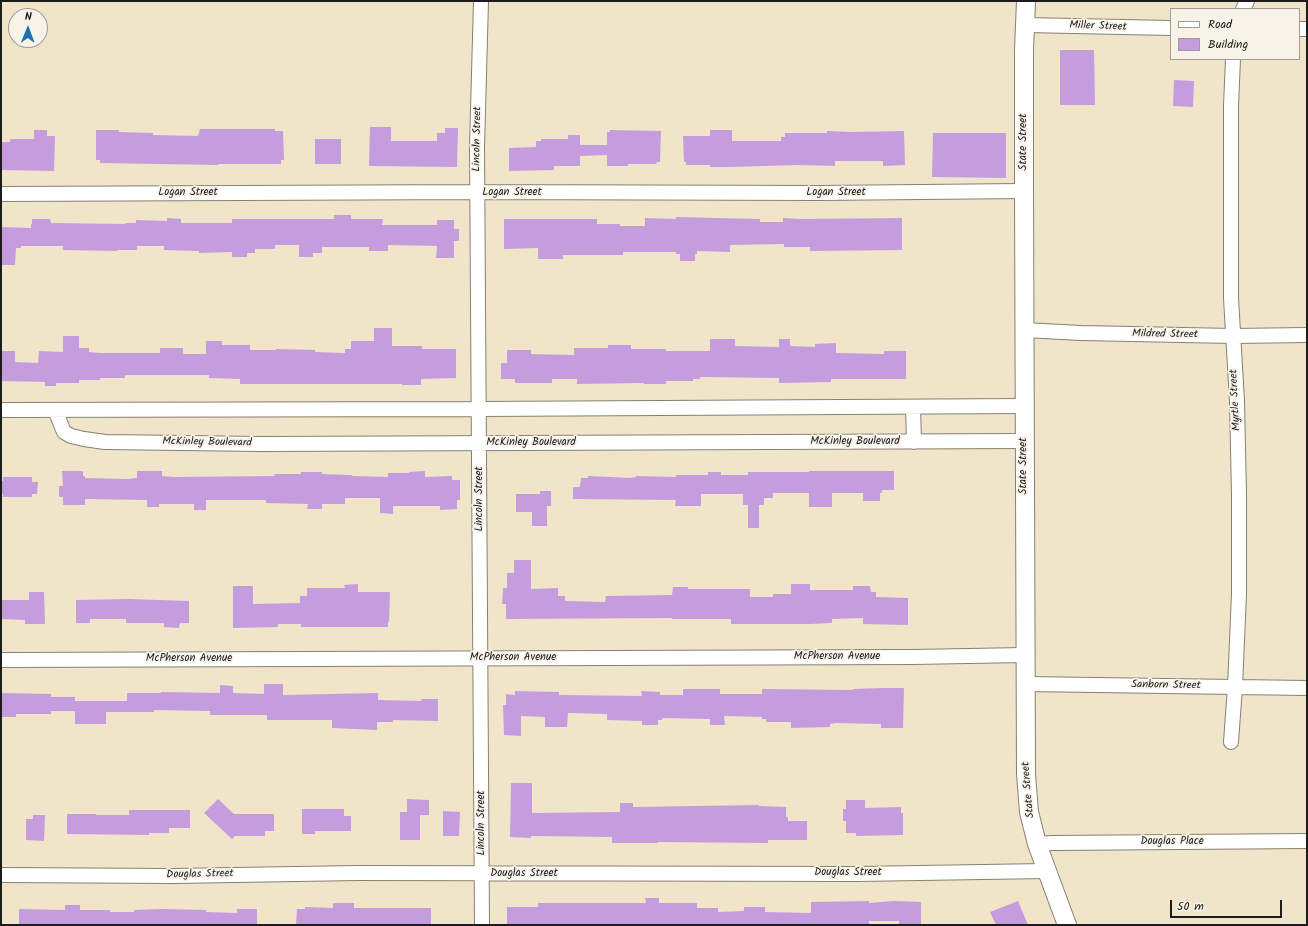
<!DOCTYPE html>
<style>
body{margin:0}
#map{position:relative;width:1308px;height:926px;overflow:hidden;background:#f0e5c9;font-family:Kalam,sans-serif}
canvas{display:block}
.frame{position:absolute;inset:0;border:2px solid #1c1c1c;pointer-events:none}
.legend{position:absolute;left:1170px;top:8px;width:130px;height:52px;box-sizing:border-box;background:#f7f3e8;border:1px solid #9f9d96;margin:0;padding:5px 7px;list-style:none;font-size:12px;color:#1c1c1c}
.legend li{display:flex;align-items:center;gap:8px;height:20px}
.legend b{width:20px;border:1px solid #9f9d96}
.north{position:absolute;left:8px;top:8px;width:40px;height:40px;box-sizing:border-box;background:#f7f3e8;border:1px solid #9f9d96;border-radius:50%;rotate:1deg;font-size:11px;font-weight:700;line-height:16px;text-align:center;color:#1c1c1c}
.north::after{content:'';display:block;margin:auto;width:14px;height:18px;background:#1f6fb2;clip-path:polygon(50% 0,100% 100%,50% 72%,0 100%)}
.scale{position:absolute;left:1170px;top:900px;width:112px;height:18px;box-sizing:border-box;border:2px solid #1c1c1c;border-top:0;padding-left:5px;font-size:12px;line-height:14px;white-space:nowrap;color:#1c1c1c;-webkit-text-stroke:3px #f7f3e8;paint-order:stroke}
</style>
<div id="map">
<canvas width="1308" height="926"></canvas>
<div class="frame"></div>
<ul class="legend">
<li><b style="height:5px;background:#fff"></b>Road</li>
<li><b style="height:11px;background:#c59ddf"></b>Building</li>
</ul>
<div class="north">N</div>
<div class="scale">50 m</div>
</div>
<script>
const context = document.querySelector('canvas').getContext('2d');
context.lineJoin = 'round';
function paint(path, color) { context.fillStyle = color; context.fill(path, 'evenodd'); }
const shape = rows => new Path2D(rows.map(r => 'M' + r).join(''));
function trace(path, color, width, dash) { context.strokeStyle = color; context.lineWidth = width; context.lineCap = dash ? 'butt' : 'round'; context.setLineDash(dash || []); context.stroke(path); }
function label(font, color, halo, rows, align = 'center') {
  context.font = font + ' Kalam,sans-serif'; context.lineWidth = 3.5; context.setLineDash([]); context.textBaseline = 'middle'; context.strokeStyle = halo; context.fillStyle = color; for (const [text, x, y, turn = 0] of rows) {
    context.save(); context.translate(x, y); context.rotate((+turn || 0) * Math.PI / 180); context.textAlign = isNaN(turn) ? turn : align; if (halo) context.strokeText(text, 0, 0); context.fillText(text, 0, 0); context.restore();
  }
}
const building = shape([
 [1060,50,1094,50,1095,105,1060,105],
 [1174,80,1194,81,1193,107,1173,106],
 [370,127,391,127,391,141,437,141,437,133,445,133,445,128,458,128,457,167,369,166],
 [200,129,275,129,275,131,283,131,284,160,281,160,281,164,218,164,218,165,100,163,100,160,96,160,96,130,119,130,119,132,153,133,153,135,198,136],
 [34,130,47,130,47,136,55,136,54,171,1,170,1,142,10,142,10,139,34,139],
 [610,130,661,131,660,162,657,162,656,164,628,164,628,166,607,166,607,155,580,156,580,166,554,166,554,170,509,171,509,148,536,147,536,141,541,141,541,139,568,139,568,135,580,135,580,145,607,145,607,132,610,132],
 [710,130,732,130,732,141,781,141,781,137,785,137,785,133,827,133,827,131,851,132,904,131,905,165,883,166,883,161,835,161,835,166,798,165,732,167,710,167,710,165,686,165,686,162,684,162,683,136,710,136],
 [933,133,1006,133,1006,178,932,177],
 [315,139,341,139,341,164,315,164],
 [334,215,351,215,351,219,383,219,382,225,437,225,437,220,454,220,454,229,459,229,459,241,454,241,454,258,436,258,437,246,388,245,388,251,369,251,369,247,322,247,322,253,313,253,313,257,299,257,299,245,275,245,275,249,255,249,255,253,247,253,247,257,232,257,232,252,199,253,199,251,164,250,164,246,137,246,137,250,117,250,117,251,63,250,63,246,21,246,21,248,16,248,15,265,1,265,1,227,31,228,31,224,32,224,32,219,50,219,51,223,125,224,125,223,136,223,136,220,167,221,167,218,181,219,181,223,232,223,232,219,334,219],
 [676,217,760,219,760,222,783,222,783,218,800,219,902,218,902,250,810,251,810,247,784,247,784,244,730,245,730,252,697,251,697,254,695,254,695,261,680,261,680,254,676,254,676,252,623,252,623,255,563,255,563,259,538,259,538,248,504,249,504,219,597,219,597,224,620,224,620,226,645,226,645,218,676,219],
 [374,328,392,328,392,346,422,346,422,349,456,349,456,378,421,379,421,385,402,385,402,384,240,384,240,379,209,378,209,375,125,375,125,378,100,378,100,380,79,380,79,383,56,383,56,386,45,386,45,382,1,381,1,351,15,351,15,362,38,363,39,351,63,352,63,336,79,336,79,348,89,348,89,352,101,353,160,353,160,348,183,348,183,354,206,354,206,341,222,341,222,345,250,345,250,350,276,350,276,349,315,350,315,352,345,353,345,349,351,349,351,341,374,341],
 [710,339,735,339,735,346,779,347,779,339,790,339,790,346,815,347,815,344,836,343,836,353,884,354,884,351,906,351,906,379,831,379,831,382,779,383,779,378,700,377,700,379,693,379,693,381,666,381,666,384,644,384,644,383,577,384,577,379,552,379,552,383,515,383,515,379,501,379,501,363,507,363,507,350,531,350,531,354,574,355,574,348,608,348,608,345,631,345,631,349,666,349,666,351,710,351],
 [62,471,83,471,83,476,85,476,85,478,127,479,137,478,137,471,162,471,162,476,174,477,275,476,274,474,301,474,301,472,322,472,322,474,352,475,352,476,388,477,388,473,409,473,409,472,425,471,425,477,452,476,452,480,460,480,460,500,457,500,457,509,440,510,440,506,393,506,393,514,380,513,380,498,345,498,345,504,322,504,322,509,307,509,308,504,266,503,266,500,206,500,206,510,194,510,194,504,159,504,159,507,147,507,147,500,85,499,85,505,63,505,63,497,59,497,59,486,63,486],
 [809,471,894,471,894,490,882,490,882,493,880,493,880,501,863,501,863,493,832,493,832,507,809,507,809,493,773,493,773,498,764,498,764,505,759,505,759,528,748,528,748,505,743,505,743,494,701,494,701,506,675,506,676,500,573,499,573,487,580,487,581,478,588,478,588,476,630,478,636,477,636,476,676,477,676,475,708,475,708,472,721,472,721,475,748,475,748,472,809,472],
 [3,477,32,477,32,482,38,482,37,494,32,494,32,497,3,497,3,494,1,494,1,481,3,481],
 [540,491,551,491,551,506,547,506,547,526,532,526,532,512,516,512,516,494,540,494],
 [514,560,531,560,531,589,558,588,558,596,565,596,565,601,605,602,606,596,672,595,673,587,688,587,688,589,750,589,750,597,773,597,773,594,791,594,791,584,810,584,810,590,853,590,853,586,870,586,871,592,876,592,876,597,908,598,908,625,863,624,863,618,832,619,832,623,810,624,731,624,731,619,672,619,672,618,506,619,506,604,502,604,503,588,507,588,507,573,514,573],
 [358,584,358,592,390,592,389,622,388,622,388,627,301,627,301,624,278,624,278,627,233,628,233,586,253,586,253,604,300,603,300,596,307,596,307,588,345,588,344,585],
 [29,592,44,592,45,624,25,624,25,620,1,619,1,600,29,600],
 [129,599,189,601,189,623,180,623,179,628,164,627,164,623,126,623,126,619,90,619,90,623,76,623,76,600],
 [264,684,283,684,283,695,378,693,378,700,421,701,422,699,438,699,438,721,393,720,393,722,377,722,377,730,332,728,332,720,267,720,267,715,210,715,210,711,154,710,154,712,106,712,106,724,75,724,75,711,51,711,51,714,16,714,16,717,1,717,1,693,51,694,51,697,75,697,75,701,127,701,127,693,161,693,161,692,220,693,220,685,233,686,233,693,264,694],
 [882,688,904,688,903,728,881,728,881,724,836,723,830,724,830,727,791,728,791,722,766,722,766,719,762,719,762,717,724,716,725,725,710,725,710,719,662,718,662,720,658,720,658,725,642,725,642,721,607,720,607,714,568,713,567,727,545,727,545,717,521,716,521,736,504,735,503,705,506,705,506,694,515,695,515,691,559,692,559,695,642,696,641,691,660,692,660,695,683,695,683,689,720,689,720,694,762,694,762,689,853,690,853,689],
 [511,783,532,783,532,813,620,812,620,803,633,803,633,807,759,805,759,806,786,807,786,817,788,817,788,821,807,821,807,840,768,840,768,843,658,842,657,843,612,843,612,837,531,836,531,838,510,837],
 [218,799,234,814,274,814,274,831,265,831,265,836,235,836,232,839,204,813],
 [407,799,429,800,429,815,420,815,420,840,400,840,400,812,407,812],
 [846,800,865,800,865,808,901,807,901,813,903,813,903,835,856,836,856,833,846,833,846,821,843,821,843,809,846,809],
 [302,809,344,809,344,816,351,816,351,831,315,831,315,834,302,834],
 [129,810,190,810,190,828,169,828,169,833,149,833,149,835,67,834,67,814,96,814,96,815,129,815],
 [443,811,460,812,459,836,443,836],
 [33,815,45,815,44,841,26,840,26,819,33,819],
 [645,898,659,898,659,903,697,903,697,908,718,908,718,912,744,911,744,907,765,907,765,912,811,913,811,902,869,901,869,903,893,901,921,902,921,925,899,925,899,921,869,921,869,925,507,925,507,907,538,907,538,903,646,903],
 [1018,901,1028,925,996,925,990,912],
 [333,903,354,903,354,908,431,908,431,925,296,925,297,909,305,909,305,907,333,908],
 [65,905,80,905,80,910,110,910,110,912,134,912,134,910,162,909,206,910,206,912,237,913,237,909,257,909,257,925,19,925,19,909,65,910]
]);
const minor = shape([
 [481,1,477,147,482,925],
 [1243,9,1247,1],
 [1025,25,1171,28],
 [1299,29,1307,29],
 [1,194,478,192,819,193,1024,191],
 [1024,330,1081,333,1233,336,1307,335],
 [913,407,914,442],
 [1,410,480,409,1025,406],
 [55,410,64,432,71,436,84,439,105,442,261,444,1024,441],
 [1,660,912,657,1025,655],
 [1025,684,1307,688],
 [1231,742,1235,687,1239,594,1239,495,1237,401,1231,298,1231,106,1233,59],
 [1037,844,1052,843,1307,841],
 [1,875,173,876,358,873,857,874,1046,871]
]);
const tertiary = shape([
 [1026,1,1024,50,1024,191,1026,774,1029,812,1037,844,1067,925]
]);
const streetNames = [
 ["Miller Street",1098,27,2],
 ["Lincoln Street",478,139,-89],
 ["State Street",1024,142,-90],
 ["Logan Street",188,193],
 ["Logan Street",512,193],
 ["Logan Street",836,193],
 ["Mildred Street",1165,335,1],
 ["Myrtle Street",1236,400,-93],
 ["McKinley Boulevard",855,442],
 ["McKinley Boulevard",207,443,1],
 ["McKinley Boulevard",531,443],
 ["State Street",1024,466,-90],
 ["Lincoln Street",480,499,-90],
 ["McPherson Avenue",837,657],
 ["McPherson Avenue",513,658],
 ["McPherson Avenue",189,659],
 ["Sanborn Street",1166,686,1],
 ["State Street",1029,790,-95],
 ["Lincoln Street",482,823,-90],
 ["Douglas Place",1172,842],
 ["Douglas Street",848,873],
 ["Douglas Street",524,874],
 ["Douglas Street",200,875,-1]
];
paint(building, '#c59ddf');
trace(minor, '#868072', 16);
trace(tertiary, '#868072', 20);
trace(minor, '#fff', 14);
trace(tertiary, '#fff', 18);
label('11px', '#1c1c1c', '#f7f3e8', streetNames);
</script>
